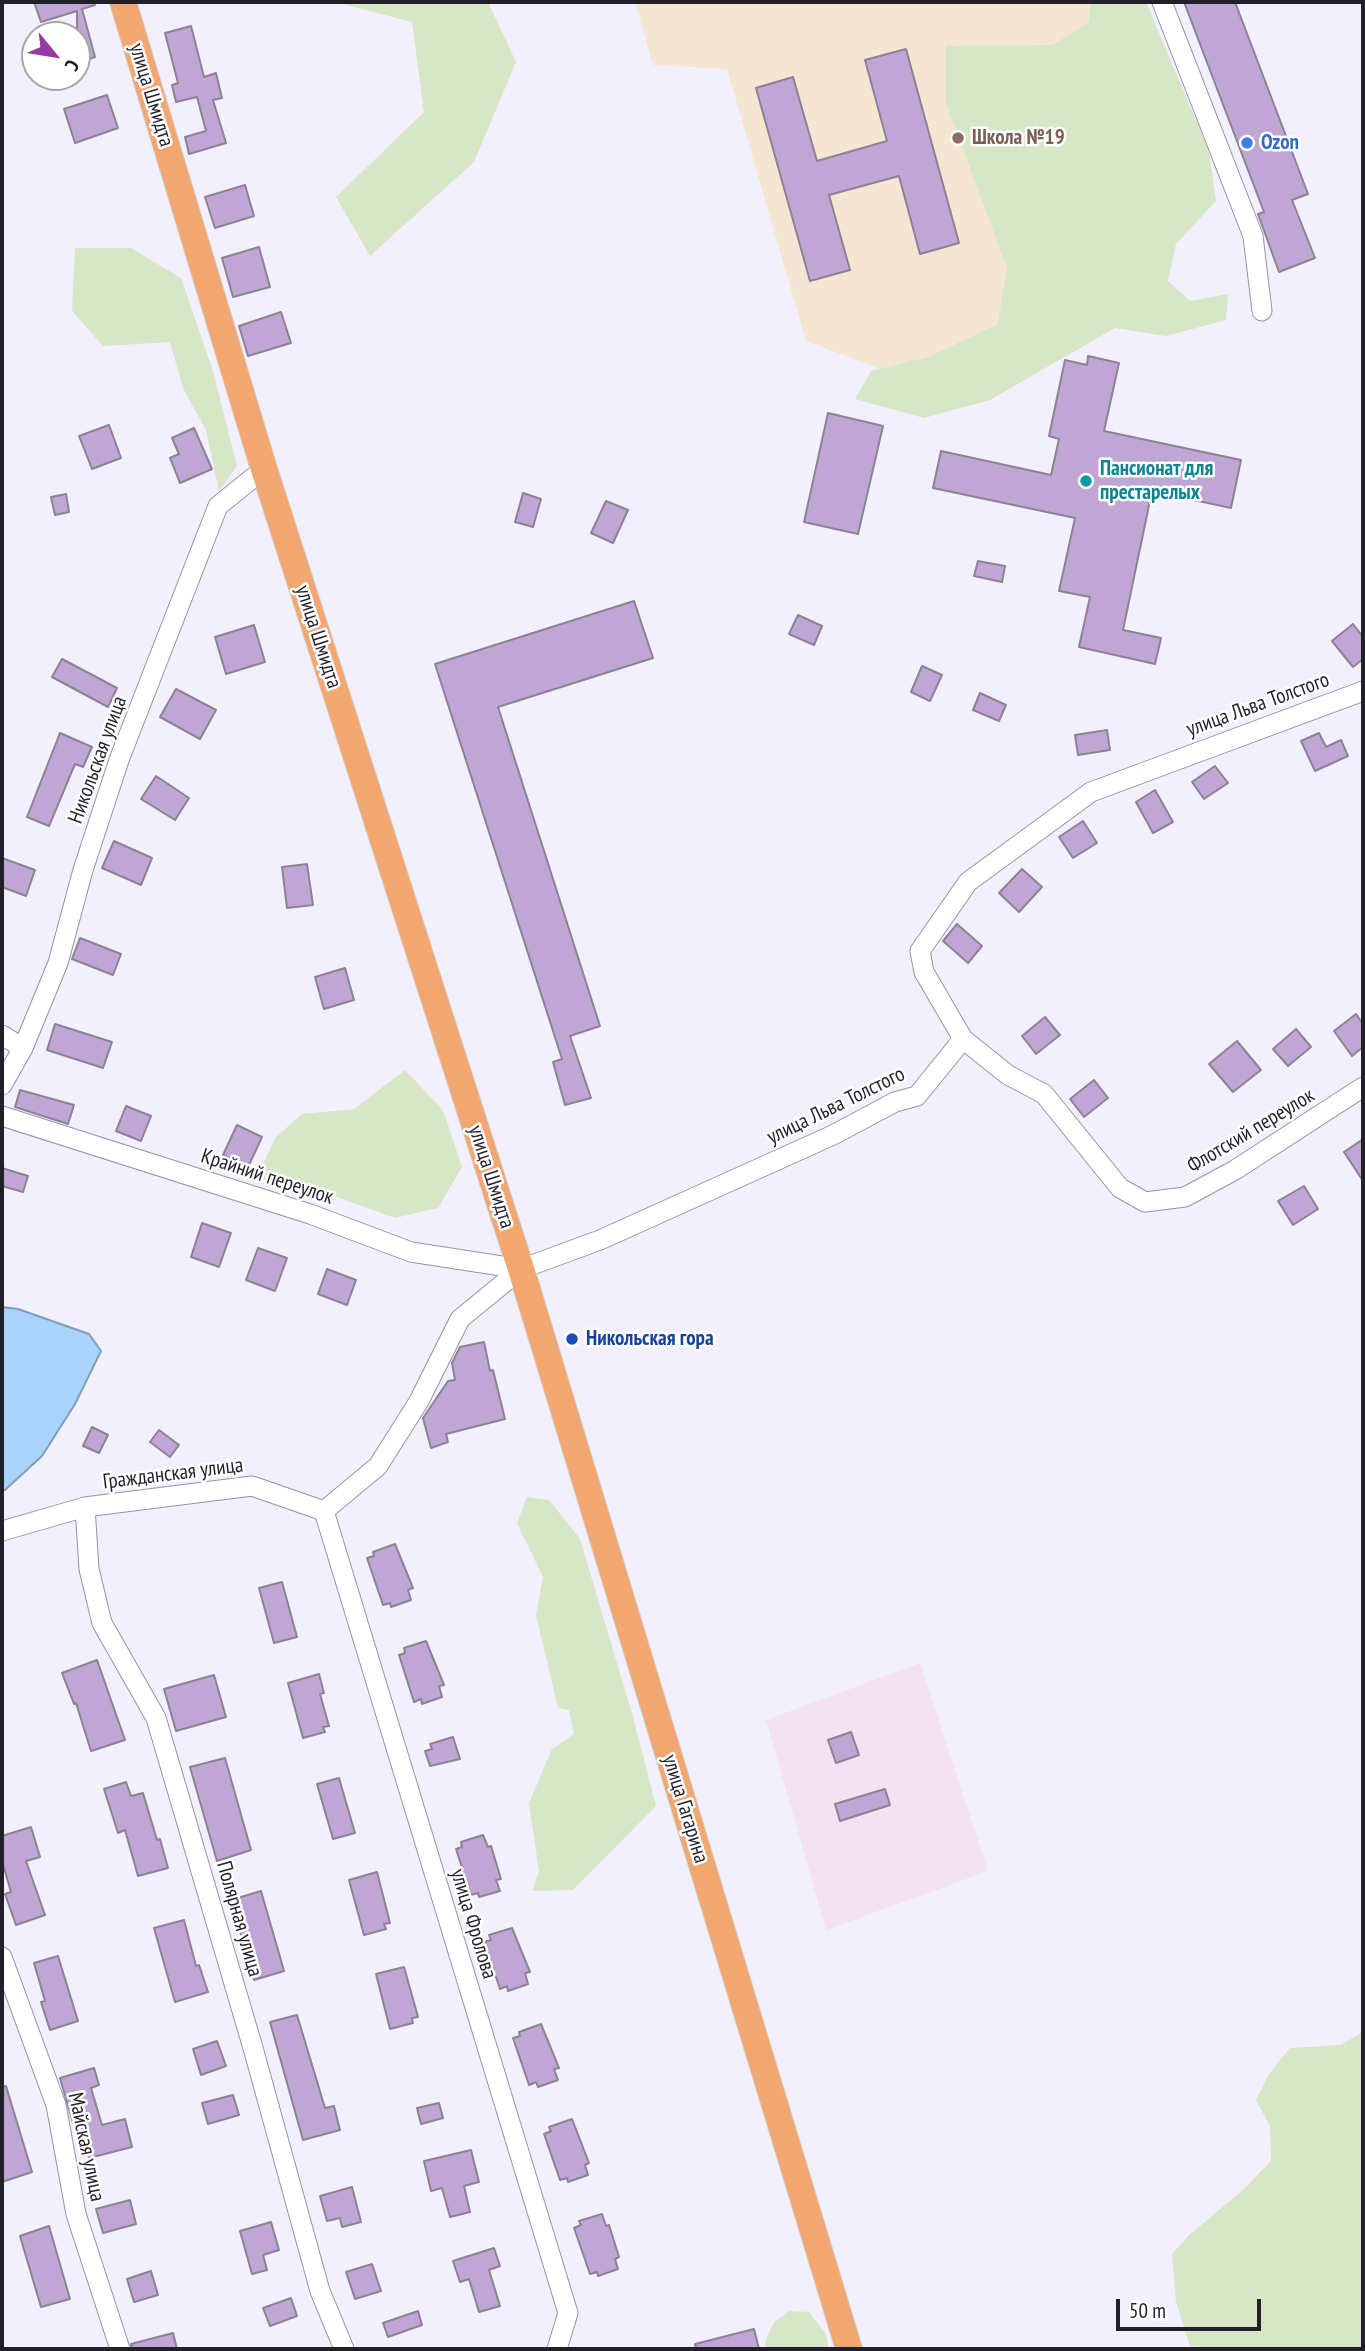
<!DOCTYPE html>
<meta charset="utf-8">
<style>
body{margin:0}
#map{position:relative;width:1365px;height:2351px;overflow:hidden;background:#f3f0fd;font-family:"PT Sans Narrow",sans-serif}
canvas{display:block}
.frame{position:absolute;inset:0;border:4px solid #211f27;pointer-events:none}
.north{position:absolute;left:21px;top:21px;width:70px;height:70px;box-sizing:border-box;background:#fff;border:2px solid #a6a5a9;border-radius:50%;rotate:120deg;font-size:19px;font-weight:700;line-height:28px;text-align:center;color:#211f27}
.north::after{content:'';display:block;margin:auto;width:24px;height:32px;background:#9739a3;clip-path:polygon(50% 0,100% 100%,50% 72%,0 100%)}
.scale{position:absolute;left:1116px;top:2299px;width:145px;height:32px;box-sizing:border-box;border:4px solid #211f27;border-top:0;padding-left:9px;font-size:21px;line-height:24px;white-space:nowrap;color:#211f27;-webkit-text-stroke:5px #fff;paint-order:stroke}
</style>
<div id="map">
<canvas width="1365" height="2351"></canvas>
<div class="frame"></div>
<div class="north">С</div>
<div class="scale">50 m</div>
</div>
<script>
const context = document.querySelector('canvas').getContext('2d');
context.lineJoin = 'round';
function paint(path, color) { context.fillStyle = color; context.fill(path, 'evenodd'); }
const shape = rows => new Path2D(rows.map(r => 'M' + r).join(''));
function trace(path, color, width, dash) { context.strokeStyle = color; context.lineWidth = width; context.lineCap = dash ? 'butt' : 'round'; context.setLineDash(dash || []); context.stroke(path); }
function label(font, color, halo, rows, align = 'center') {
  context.font = font + ' "PT Sans Narrow",sans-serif'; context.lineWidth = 5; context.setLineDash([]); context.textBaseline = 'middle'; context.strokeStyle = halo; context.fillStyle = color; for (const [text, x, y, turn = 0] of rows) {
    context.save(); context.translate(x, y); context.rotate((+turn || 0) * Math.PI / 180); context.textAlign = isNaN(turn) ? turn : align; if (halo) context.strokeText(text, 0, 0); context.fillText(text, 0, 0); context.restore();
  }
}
const commercial = shape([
 [920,1663,988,1871,826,1930,766,1720]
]);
const education = shape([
 [635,2,1125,2,1192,207,918,383,806,341,727,69,653,65]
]);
const green = shape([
 [335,2,488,2,516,62,474,162,370,256,336,197,424,112,412,22],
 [1091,2,1146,2,1209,151,1216,201,1176,244,1168,281,1190,301,1228,294,1226,320,1166,336,1115,328,990,400,924,418,855,399,871,371,929,357,998,324,1007,268,946,103,946,46,1053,45,1089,22],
 [75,248,131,248,181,278,213,371,237,466,219,491,206,430,183,388,170,342,103,346,72,311],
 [405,1070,443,1110,462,1167,438,1208,395,1218,334,1196,287,1189,257,1177,275,1138,302,1114,354,1109],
 [527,1497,549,1500,580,1539,633,1717,656,1806,573,1890,532,1891,539,1872,529,1803,552,1749,574,1734,569,1710,558,1708,536,1615,543,1577,517,1523],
 [1363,2032,1363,2349,1217,2349,1190,2346,1176,2302,1172,2254,1189,2235,1244,2189,1271,2161,1270,2126,1256,2100,1269,2074,1290,2048,1341,2045],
 [790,2311,809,2312,826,2334,829,2349,767,2349,765,2342,774,2322]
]);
const water = shape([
 [2,1307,18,1309,89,1334,101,1351,75,1404,42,1456,5,1490,2,1490,2,1307]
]);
const building = shape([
 [34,2,94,2,95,5,82,9,95,57,77,63,77,11,41,22,34,2],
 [1184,2,1235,2,1308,194,1292,200,1315,258,1279,272,1258,214,1264,212,1184,2],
 [191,26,204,77,216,73,222,98,213,100,226,143,189,154,185,137,206,131,197,97,176,102,172,85,178,83,165,33,191,26],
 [906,49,959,243,920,254,899,176,829,195,850,270,810,281,756,88,793,77,817,161,887,141,865,60,906,49],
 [107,95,118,128,75,143,64,109,107,95],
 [245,185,254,216,215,228,205,197,245,185],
 [259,247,270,287,233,297,222,258,259,247],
 [281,312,291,343,248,356,239,326,281,312],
 [1088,356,1119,363,1104,431,1241,460,1231,508,1152,491,1123,630,1161,638,1155,664,1079,647,1090,597,1059,591,1075,518,933,488,941,451,1051,475,1059,439,1049,436,1065,360,1087,365,1088,356],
 [828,413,883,426,858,534,804,522,828,413],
 [109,425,121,458,92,469,79,436,109,425],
 [194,428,212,469,180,483,170,458,179,454,172,438,194,428],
 [523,493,541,499,533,527,515,522,523,493],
 [66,494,69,512,55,515,51,497,66,494],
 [606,501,628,510,613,543,591,533,606,501],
 [978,561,1005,566,1002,582,974,576,978,561],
 [634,601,653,658,498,707,600,1026,570,1036,591,1098,565,1105,553,1062,562,1059,435,664,634,601],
 [798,615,822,626,814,645,789,634,798,615],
 [1353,624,1363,637,1363,659,1353,667,1332,641,1353,624],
 [254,625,265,662,226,674,215,637,254,625],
 [62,659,117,688,108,707,52,677,62,659],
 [922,666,942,675,930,701,911,692,922,666],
 [176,689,216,710,200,739,160,717,176,689],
 [980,693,1006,705,999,721,973,710,980,693],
 [1107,730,1110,750,1078,755,1075,735,1107,730],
 [60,733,92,747,83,767,75,764,49,826,27,817,60,733],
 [1319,733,1326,747,1341,740,1348,756,1315,771,1301,741,1319,733],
 [1215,766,1228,783,1204,799,1192,782,1215,766],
 [156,776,189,798,175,820,141,799,156,776],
 [1155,790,1173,822,1153,833,1136,802,1155,790],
 [1083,821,1097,843,1073,858,1059,837,1083,821],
 [114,841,152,858,141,885,102,868,114,841],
 [2,858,35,870,26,896,2,887,2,858],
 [307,864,313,905,287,908,282,867,307,864],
 [1022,869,1042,887,1019,912,999,893,1022,869],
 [957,924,982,946,968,963,943,941,957,924],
 [80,938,121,954,113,975,72,959,80,938],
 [345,968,354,1000,324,1009,315,977,345,968],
 [1356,1014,1363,1024,1363,1047,1352,1056,1334,1031,1356,1014],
 [1045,1017,1060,1035,1036,1054,1022,1036,1045,1017],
 [55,1024,112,1042,103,1068,47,1050,55,1024],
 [1296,1029,1311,1047,1288,1066,1273,1049,1296,1029],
 [1237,1041,1261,1070,1233,1092,1209,1064,1237,1041],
 [1094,1080,1108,1098,1084,1117,1070,1099,1094,1080],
 [20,1090,74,1105,68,1124,15,1107,20,1090],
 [126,1106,151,1116,141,1141,116,1131,126,1106],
 [237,1125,262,1137,248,1167,223,1155,237,1125],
 [1363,1139,1363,1181,1344,1152,1363,1139],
 [2,1168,28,1176,23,1192,2,1186,2,1168],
 [1304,1186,1318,1209,1293,1225,1278,1201,1304,1186],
 [202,1223,231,1233,219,1267,191,1257,202,1223],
 [258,1248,287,1258,275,1291,246,1280,258,1248],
 [327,1269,356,1280,347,1305,318,1294,327,1269],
 [484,1342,490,1371,493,1370,505,1419,446,1434,448,1442,431,1448,423,1418,448,1381,455,1380,452,1363,460,1347,484,1342],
 [92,1427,108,1435,99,1453,83,1446,92,1427],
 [159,1430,179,1445,170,1457,150,1442,159,1430],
 [395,1544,413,1588,408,1590,411,1600,391,1607,390,1603,383,1605,367,1558,374,1556,373,1552,395,1544],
 [282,1582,297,1637,274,1643,259,1588,282,1582],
 [426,1641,444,1685,439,1686,442,1697,422,1704,421,1699,414,1702,399,1655,405,1653,404,1648,426,1641],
 [97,1660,125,1740,91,1751,76,1703,74,1704,62,1673,97,1660],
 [319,1674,324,1693,320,1694,329,1726,323,1727,325,1732,303,1738,288,1683,319,1674],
 [214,1675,226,1717,176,1731,164,1689,214,1675],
 [851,1732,859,1755,836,1763,828,1740,851,1732],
 [453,1737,460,1759,430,1766,425,1751,432,1749,430,1744,453,1737],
 [225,1758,251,1850,217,1861,190,1767,225,1758],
 [339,1778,355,1833,333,1839,317,1784,339,1778],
 [126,1782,131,1796,143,1793,157,1840,160,1839,168,1868,138,1876,125,1830,118,1833,104,1789,126,1782],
 [885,1789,890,1805,840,1821,835,1804,885,1789],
 [31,1827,40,1857,26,1861,45,1915,16,1925,5,1894,11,1892,2,1861,2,1836,31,1827],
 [483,1835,488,1847,491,1846,501,1879,496,1880,500,1891,479,1897,478,1893,471,1895,456,1849,462,1847,461,1842,483,1835],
 [377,1872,390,1923,384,1924,386,1929,364,1935,349,1880,377,1872],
 [261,1891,284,1971,254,1980,231,1900,261,1891],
 [184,1920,196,1966,199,1965,208,1992,175,2002,154,1928,184,1920],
 [512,1928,530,1972,525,1973,528,1984,508,1991,507,1986,500,1989,484,1942,491,1940,489,1935,512,1928],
 [58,1956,78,2021,50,2030,41,2002,45,2001,34,1963,58,1956],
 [404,1967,418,2017,412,2018,413,2023,390,2029,376,1974,404,1967],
 [297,2015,325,2108,334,2106,340,2130,303,2140,270,2022,297,2015],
 [541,2024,559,2068,554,2069,558,2080,538,2087,536,2082,529,2085,513,2038,520,2036,519,2032,541,2024],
 [217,2041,226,2066,201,2075,193,2049,217,2041],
 [94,2068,99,2085,91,2088,102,2125,125,2119,132,2147,89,2158,80,2121,73,2123,60,2078,94,2068],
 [6,2086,32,2172,2,2182,2,2087,6,2086],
 [233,2095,239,2115,208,2124,202,2103,233,2095],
 [439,2103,443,2118,421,2124,417,2108,439,2103],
 [572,2119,589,2163,585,2165,588,2175,568,2182,567,2178,560,2180,544,2134,551,2131,549,2127,572,2119],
 [471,2150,479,2182,464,2186,470,2212,450,2217,442,2188,431,2191,424,2161,471,2150],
 [352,2187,361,2222,342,2227,340,2218,327,2221,320,2196,352,2187],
 [130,2200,136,2224,103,2233,96,2209,130,2200],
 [602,2214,606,2226,609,2225,619,2257,615,2259,618,2269,598,2276,597,2272,590,2274,574,2228,581,2225,579,2221,602,2214],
 [271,2222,279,2250,263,2255,267,2270,252,2274,240,2231,271,2222],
 [49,2226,70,2299,41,2307,20,2236,49,2226],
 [494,2248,500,2266,489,2270,500,2306,479,2312,469,2279,460,2282,453,2261,494,2248],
 [372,2264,381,2291,355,2299,346,2272,372,2264],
 [151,2271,158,2295,134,2302,127,2279,151,2271],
 [291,2298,297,2316,270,2326,263,2308,291,2298],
 [418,2311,422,2325,388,2337,383,2323,418,2311],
 [754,2329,759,2349,696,2349,695,2344,754,2329],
 [173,2333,177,2349,132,2349,131,2344,173,2333]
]);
const minor = shape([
 [1162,2,1253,236,1262,311],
 [2,1035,23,1048],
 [963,1039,1008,1075,1044,1094,1120,1188,1145,1202,1185,1197,1235,1170,1363,1087],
 [2,1085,23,1048,58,963,83,870,119,760,218,506,264,469],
 [2,1116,310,1214,411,1252,521,1269],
 [85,1507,89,1569,102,1623,156,1718,253,2048,320,2291,344,2349],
 [324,1511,568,2313,557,2349],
 [2,1531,85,1507,252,1486,324,1511,378,1466,419,1401,460,1319,521,1269,600,1240,833,1135,895,1102,917,1096,963,1039,924,972,920,951,968,882,1091,792,1363,691],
 [2,1957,56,2105,76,2214,120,2349]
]);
const major = shape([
 [123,2,264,469,521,1269,849,2349]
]);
const markers = [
 [958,138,7,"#8d6e63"],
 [1247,143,7,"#3f7fe0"],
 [1086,481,7,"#0f9aa8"],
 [572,1339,7,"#1a4fb4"]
];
const streetNames = [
 ["улица Шмидта",151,95,73],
 ["улица Шмидта",318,637,72],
 ["улица Льва Толстого",1258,705,-20],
 ["Никольская улица",98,760,-70],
 ["улица Льва Толстого",836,1106,-26],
 ["Флотский переулок",1251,1131,-31],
 ["Крайний переулок",267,1177,18],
 ["улица Шмидта",491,1177,72],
 ["Гражданская улица",173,1474,-7],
 ["улица Гагарина",685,1809,73],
 ["Полярная улица",239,1919,74],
 ["улица Фролова",473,1924,73],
 ["Майская улица",86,2147,78]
];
const educationNames = [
 ["Школа №19",972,138]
];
const shopNames = [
 ["Ozon",1261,143]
];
const cultureNames = [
 ["Пансионат для",1100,469],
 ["престарелых",1100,493]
];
const transitNames = [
 ["Никольская гора",586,1339]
];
paint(commercial, '#f4e1f2');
paint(education, '#f5e5d3');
paint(green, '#d6e6c6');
paint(water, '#a9d3fb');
trace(water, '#809dbb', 2);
paint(building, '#c0a6d5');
trace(building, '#8c8295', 2);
trace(minor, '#9692a7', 21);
trace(major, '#d3d2d4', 28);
trace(minor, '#fff', 19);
trace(major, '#f2a771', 26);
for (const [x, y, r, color] of markers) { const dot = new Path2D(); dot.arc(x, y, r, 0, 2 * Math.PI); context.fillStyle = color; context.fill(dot); trace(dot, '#fff', 2.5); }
label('21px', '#211f27', '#fff', streetNames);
label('bold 21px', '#785e54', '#fff', educationNames, 'left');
label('bold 21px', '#366cbe', '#fff', shopNames, 'left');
label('bold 21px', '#0d838f', '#fff', cultureNames, 'left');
label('bold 21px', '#164399', '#fff', transitNames, 'left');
</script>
